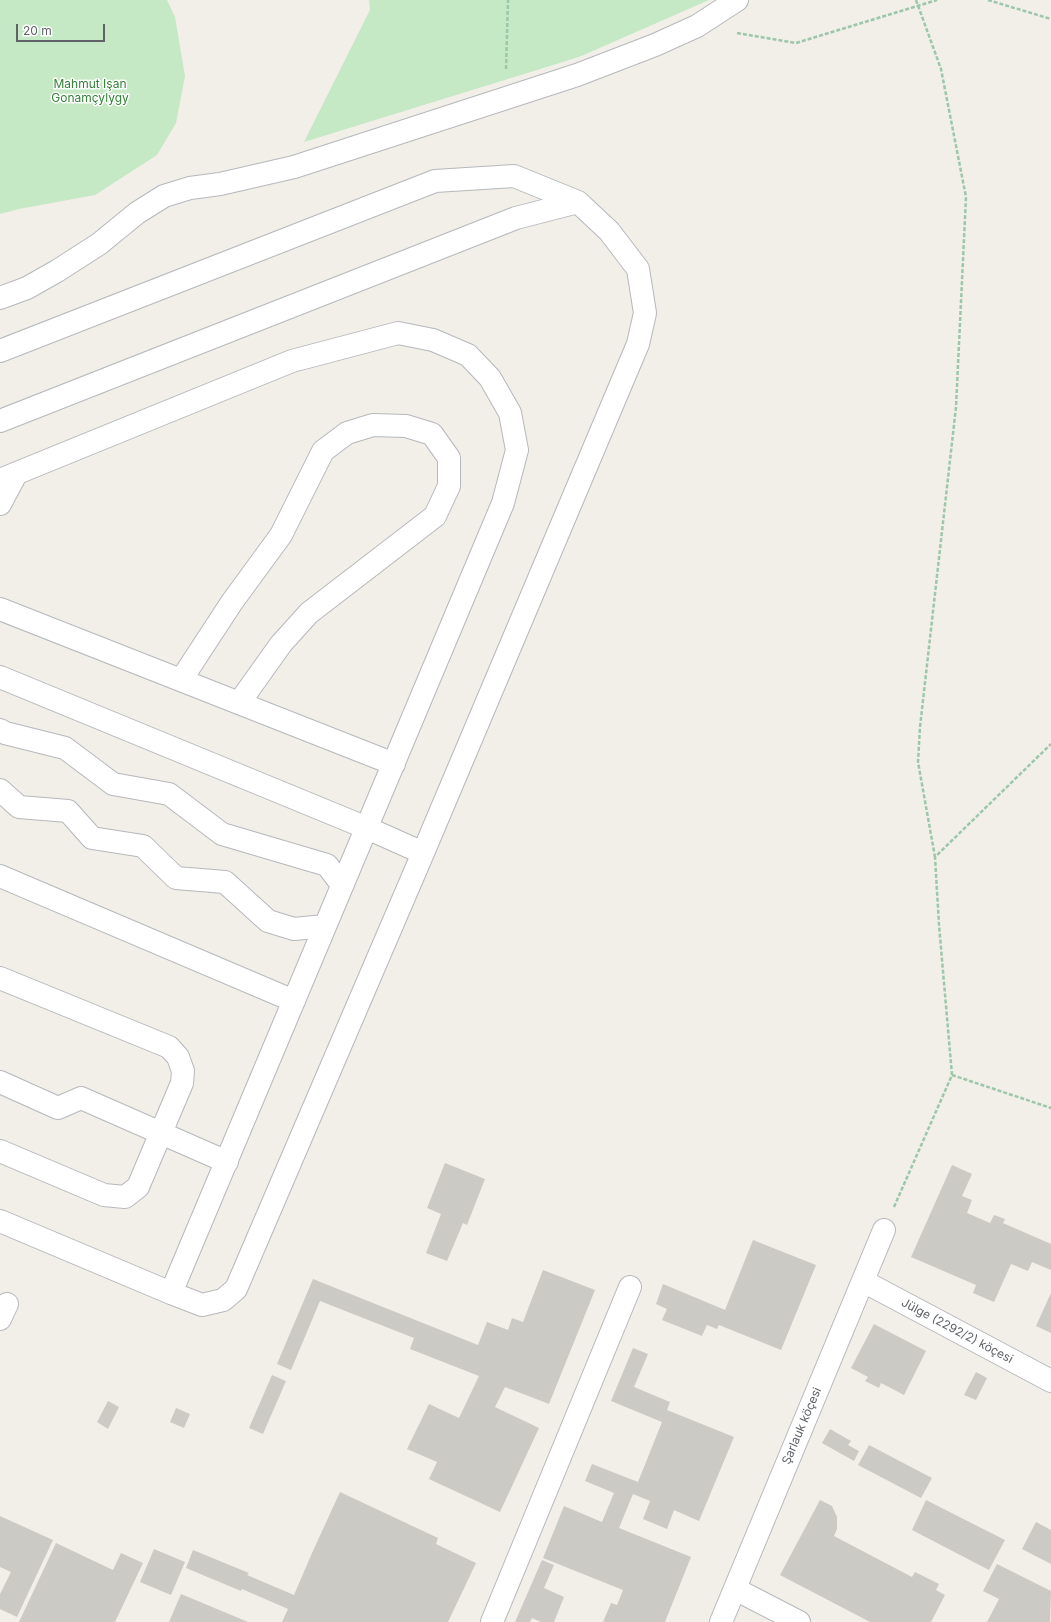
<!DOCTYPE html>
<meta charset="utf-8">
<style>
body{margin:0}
#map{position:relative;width:1051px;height:1622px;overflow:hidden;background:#f1efe8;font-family:Inter,sans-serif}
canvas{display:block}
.scale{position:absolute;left:16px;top:24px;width:89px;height:18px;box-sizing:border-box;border:2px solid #5f6368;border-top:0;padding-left:5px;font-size:12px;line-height:14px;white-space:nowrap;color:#5f6368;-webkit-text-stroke:3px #fff;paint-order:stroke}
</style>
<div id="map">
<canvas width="1051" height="1622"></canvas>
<div class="scale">20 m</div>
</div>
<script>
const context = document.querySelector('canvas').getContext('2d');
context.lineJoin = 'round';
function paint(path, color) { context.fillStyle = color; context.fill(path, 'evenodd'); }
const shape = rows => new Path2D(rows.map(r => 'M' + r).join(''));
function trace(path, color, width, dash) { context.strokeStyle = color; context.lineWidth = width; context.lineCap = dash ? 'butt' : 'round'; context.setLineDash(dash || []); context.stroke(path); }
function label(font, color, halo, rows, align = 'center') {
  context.font = font + ' Inter,sans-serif'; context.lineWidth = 3; context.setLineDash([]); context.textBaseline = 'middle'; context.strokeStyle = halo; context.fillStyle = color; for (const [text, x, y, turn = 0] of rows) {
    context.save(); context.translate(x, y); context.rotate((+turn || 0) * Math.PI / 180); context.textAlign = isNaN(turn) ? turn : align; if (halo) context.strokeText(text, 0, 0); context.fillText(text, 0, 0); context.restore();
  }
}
const green = shape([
 [0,0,167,0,175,17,185,76,176,123,157,155,95,195,19,209,0,214],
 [369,0,709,0,579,57,304,142,370,10]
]);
const building = shape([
 [445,1163,485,1179,467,1225,463,1223,447,1261,426,1253,441,1214,427,1208],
 [952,1165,972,1174,962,1196,972,1200,967,1213,990,1223,994,1215,1005,1219,1003,1223,1051,1244,1051,1270,1032,1262,1028,1271,1011,1264,994,1302,973,1293,976,1285,911,1257],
 [753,1240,816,1265,781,1350,719,1325,717,1329,707,1325,702,1336,662,1320,667,1309,656,1304,663,1284,725,1310],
 [543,1270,595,1290,549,1404,505,1387,495,1407,539,1428,500,1512,429,1479,437,1462,407,1449,429,1404,459,1418,479,1376,410,1349,414,1338,320,1301,291,1370,277,1364,313,1279,478,1345,487,1322,508,1330,512,1318,523,1322],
 [1051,1293,1051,1333,1036,1326],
 [874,1324,926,1351,904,1395,881,1383,879,1388,865,1381,868,1377,851,1368],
 [633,1348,648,1354,634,1387,670,1402,667,1410,734,1437,699,1521,674,1510,667,1529,643,1519,650,1501,633,1494,619,1528,691,1557,665,1622,603,1622,611,1603,617,1605,623,1590,543,1558,564,1506,602,1522,614,1493,585,1481,592,1464,638,1482,662,1422,611,1401],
 [976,1372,987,1378,976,1400,964,1395],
 [272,1375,286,1381,263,1434,249,1428],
 [108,1401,119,1407,108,1429,97,1422],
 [176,1408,190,1414,184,1428,170,1422],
 [830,1429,851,1441,848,1445,859,1451,854,1461,822,1443],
 [869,1445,932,1478,921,1498,858,1465],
 [340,1492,438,1538,436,1544,476,1563,448,1622,282,1622,288,1609,242,1589,241,1591,186,1568,193,1550,249,1573,247,1575,294,1595,312,1553],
 [820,1500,832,1506,837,1517,837,1529,834,1536,912,1577,915,1572,939,1584,936,1590,945,1595,931,1622,870,1622,780,1575],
 [926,1500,1005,1540,989,1570,912,1530],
 [0,1516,53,1540,17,1617,0,1609,0,1594,11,1572,0,1567],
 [1036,1522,1051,1530,1051,1564,1022,1549],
 [56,1543,113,1570,121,1553,143,1563,115,1622,19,1622],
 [154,1549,185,1562,171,1595,140,1582],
 [542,1560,554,1565,544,1588,564,1597,554,1622,541,1622,532,1618,530,1622,515,1622],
 [997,1564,1051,1591,1050,1622,987,1622,999,1599,983,1591],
 [181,1594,229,1614,248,1622,169,1622]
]);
const path = shape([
 [916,0,941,69,966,197,956,407,920,727,918,762,935,857],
 [988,0,1051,19],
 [737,33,796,43,937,0],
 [506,69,508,0],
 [952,1075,1051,1108],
 [894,1207,952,1075,939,925,935,857,1051,744]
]);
const minor = shape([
 [0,298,27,288,57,271,99,244,137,213,164,196,190,188,220,184,294,167,577,75,655,45,697,26,737,0],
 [0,351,435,181,514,176,578,202,609,231,638,269,645,313,638,344,423,853,236,1289,223,1300,202,1305,171,1293,0,1221],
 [0,421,516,218,578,202],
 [0,480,292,361,398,333,433,340,468,355,490,378,510,413,517,450,503,503,171,1293],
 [0,504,16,474],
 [0,609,394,764],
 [0,677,367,828,423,853],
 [181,680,232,602,281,535,323,451,347,433,373,425,406,426,432,434,449,458,449,486,435,516,309,613,281,644,239,703],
 [0,730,5,733,65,748,113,784,169,794,222,834,327,865,342,885],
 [0,790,19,807,68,811,92,838,143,846,176,878,225,882,268,921,294,929,325,926],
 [0,876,294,1001],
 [0,978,169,1047,178,1057,183,1071,182,1083,138,1187,125,1197,104,1195,0,1151],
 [0,1082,58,1108,81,1098,227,1162],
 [863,1281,1051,1381],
 [0,1319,7,1304],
 [735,1589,799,1622],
 [492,1622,630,1287],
 [721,1622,884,1230]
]);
const parkNames = [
 ["Mahmut Işan",90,84],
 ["Gonamçylygy",90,98]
];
const streetNames = [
 ["Jülge (2292/2) köçesi",957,1331,28],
 ["Şarlauk köçesi",802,1426,-67]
];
paint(green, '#c5e8c5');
paint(building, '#cccac5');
trace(minor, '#b5b8bc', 24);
trace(path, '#9cc7a9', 2.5, [4, 2]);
trace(minor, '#fff', 22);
label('12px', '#348238', '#fff', parkNames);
label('12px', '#5f6368', '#fff', streetNames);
</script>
